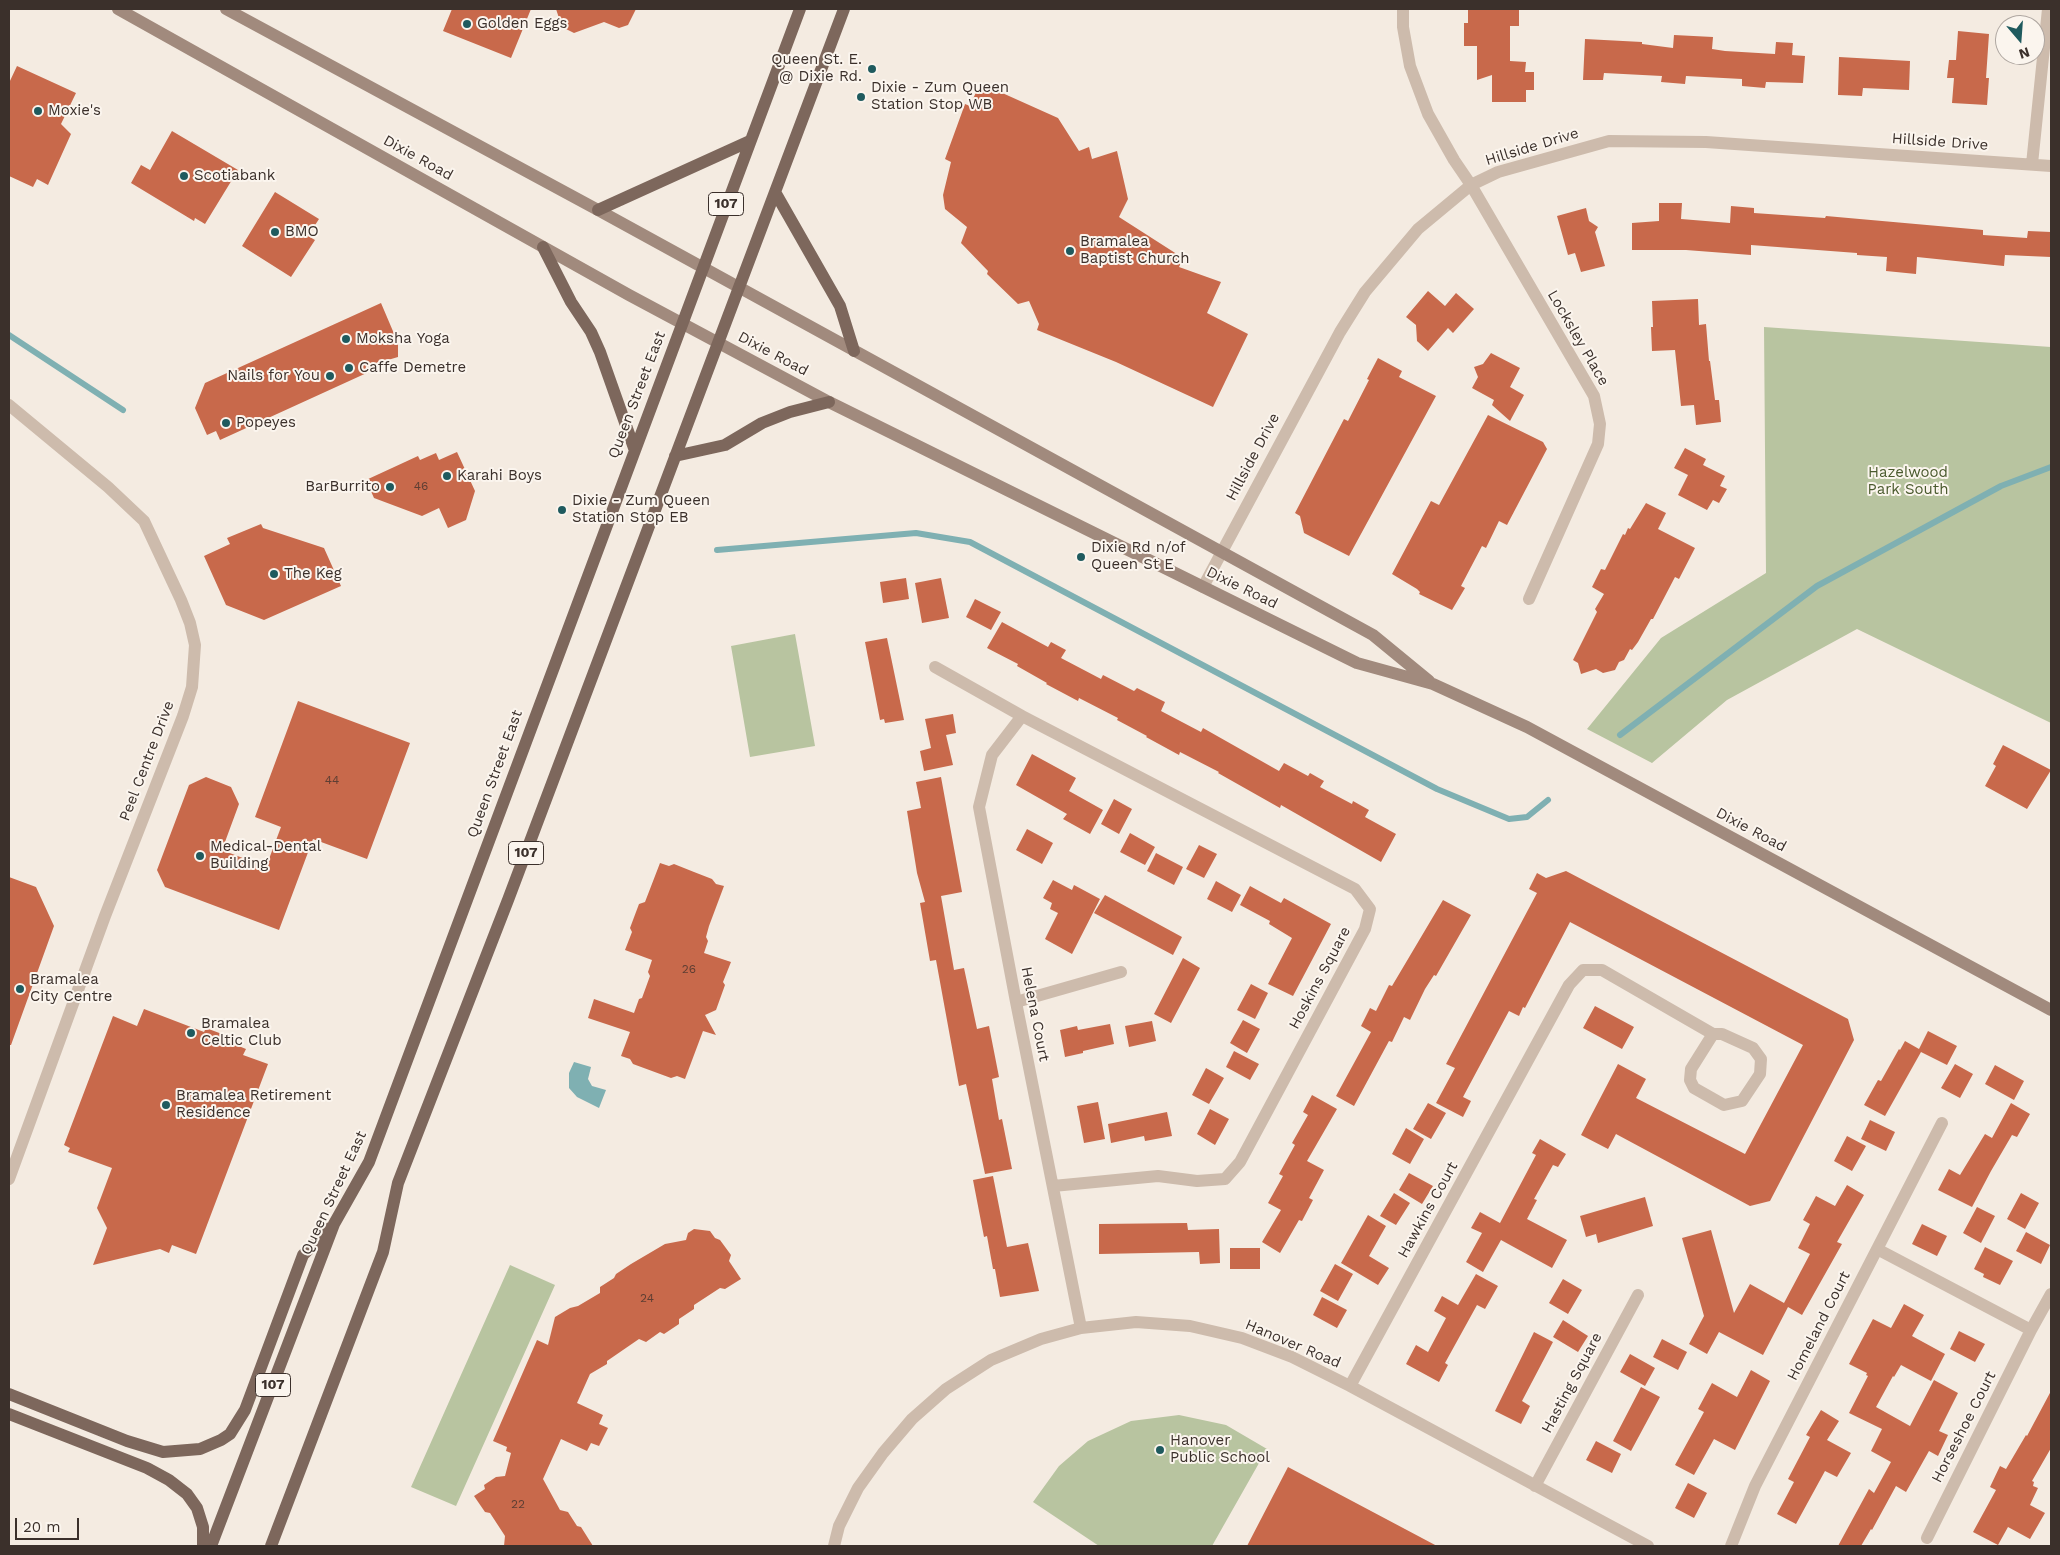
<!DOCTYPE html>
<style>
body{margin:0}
#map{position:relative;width:2060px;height:1555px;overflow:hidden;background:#f4ebe1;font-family:"Work Sans",sans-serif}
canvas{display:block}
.frame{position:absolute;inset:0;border:10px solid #3b302b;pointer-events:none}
.north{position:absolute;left:1995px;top:15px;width:50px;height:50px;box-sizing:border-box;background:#fbf5ee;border:1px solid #aea6a0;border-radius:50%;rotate:162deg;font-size:14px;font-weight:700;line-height:20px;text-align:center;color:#3b302b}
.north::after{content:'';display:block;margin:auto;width:18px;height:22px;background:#1f5a5e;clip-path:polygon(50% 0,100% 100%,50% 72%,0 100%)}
.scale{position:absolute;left:15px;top:1518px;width:64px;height:22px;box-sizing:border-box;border:2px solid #3b302b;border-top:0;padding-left:6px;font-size:15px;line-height:18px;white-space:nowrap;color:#3b302b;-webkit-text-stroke:4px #fbf5ee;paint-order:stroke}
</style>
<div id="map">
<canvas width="2060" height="1555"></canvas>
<div class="frame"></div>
<div class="north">N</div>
<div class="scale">20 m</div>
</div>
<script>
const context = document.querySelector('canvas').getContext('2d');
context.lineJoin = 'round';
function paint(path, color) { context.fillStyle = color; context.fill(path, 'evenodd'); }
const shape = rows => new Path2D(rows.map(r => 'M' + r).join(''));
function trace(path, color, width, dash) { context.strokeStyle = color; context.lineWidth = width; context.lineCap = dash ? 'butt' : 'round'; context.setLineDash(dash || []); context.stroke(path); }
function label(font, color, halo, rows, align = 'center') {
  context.font = font + ' "Work Sans",sans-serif'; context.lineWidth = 4; context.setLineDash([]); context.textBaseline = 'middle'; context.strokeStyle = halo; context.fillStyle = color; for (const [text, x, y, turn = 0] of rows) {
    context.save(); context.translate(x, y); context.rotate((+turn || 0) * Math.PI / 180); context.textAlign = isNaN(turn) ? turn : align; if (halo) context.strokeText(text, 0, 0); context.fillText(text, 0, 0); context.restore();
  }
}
const green = shape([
 [1764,327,2051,347,2051,723,1857,629,1727,700,1652,763,1587,729,1661,638,1766,573],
 [795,634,815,746,750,757,731,646],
 [510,1265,555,1285,456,1506,411,1487],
 [1179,1415,1226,1425,1267,1449,1212,1546,1099,1546,1033,1502,1059,1466,1088,1441,1131,1421]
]);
const water = shape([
 [574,1062,591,1067,588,1079,592,1086,606,1090,599,1108,577,1097,569,1088,569,1073]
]);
const stream = shape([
 [9,335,123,410],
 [717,550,916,533,970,542,1437,789,1509,819,1527,817,1548,800],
 [1620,735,1817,586,2001,486,2051,467]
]);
const building = shape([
 [452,9,531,9,511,58,443,31],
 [556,9,636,9,628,25,619,28,604,22,574,33,562,27],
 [1468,9,1519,9,1519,26,1510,26,1510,61,1526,62,1525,72,1534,72,1534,90,1526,90,1526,102,1492,102,1492,75,1477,80,1477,46,1464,46,1464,23,1468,23],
 [1958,31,1989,34,1986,78,1989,78,1987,105,1952,103,1954,78,1947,78,1949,60,1956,60],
 [1674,35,1713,37,1712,49,1725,51,1775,54,1776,42,1793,43,1792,55,1805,56,1803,83,1766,82,1765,88,1742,86,1742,79,1686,76,1685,84,1661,82,1662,76,1604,73,1603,80,1583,80,1585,39,1642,42,1642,44,1673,48],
 [1839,57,1910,61,1909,90,1863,88,1862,96,1838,95],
 [17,66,76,93,61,124,71,134,48,185,37,179,33,187,9,176,9,83],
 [980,83,1058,118,1079,151,1089,147,1092,159,1117,151,1128,199,1119,217,1183,258,1179,267,1221,282,1207,313,1248,334,1213,407,1116,362,1037,330,1039,324,1029,301,1018,304,987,274,988,271,961,243,967,227,945,209,943,195,951,162,945,159,965,104,970,106],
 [172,131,238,170,205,224,195,218,194,221,131,183,141,165,150,170],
 [275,192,319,219,308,236,315,240,291,277,242,246],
 [1659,203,1682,203,1681,219,1730,223,1731,206,1754,208,1754,213,1825,218,1826,216,1983,230,1983,235,2027,238,2028,231,2051,232,2051,257,2005,255,2004,266,1917,257,1916,274,1886,271,1887,257,1857,255,1857,253,1751,245,1751,255,1686,250,1632,250,1632,223,1659,221],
 [1586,208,1589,221,1598,227,1595,232,1605,266,1581,272,1575,253,1568,255,1557,216],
 [1428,291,1445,306,1456,293,1474,309,1453,333,1448,328,1428,351,1417,341,1416,325,1406,317],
 [1698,299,1699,325,1706,324,1709,361,1710,361,1715,400,1719,400,1721,422,1696,425,1694,405,1681,406,1675,350,1652,351,1651,327,1653,327,1652,301],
 [381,303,398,343,398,357,381,362,382,366,220,440,216,431,207,435,195,408,205,383],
 [1491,353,1520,368,1510,387,1524,395,1510,421,1492,405,1494,400,1472,388,1478,377,1474,367,1483,364],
 [1378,358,1402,371,1399,377,1436,396,1349,556,1304,533,1300,516,1295,513,1344,419,1348,421,1369,380,1367,379],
 [1488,415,1543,442,1547,449,1507,525,1499,521,1486,548,1482,546,1461,586,1465,588,1452,610,1419,594,1420,592,1417,589,1392,574,1431,501,1439,505],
 [1685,448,1706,459,1703,465,1725,476,1720,486,1727,489,1719,503,1713,500,1707,510,1678,495,1688,475,1674,468],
 [457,452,475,491,466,520,448,528,439,508,422,516,374,498,366,480,418,456,420,460,436,453,439,460],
 [1646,503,1666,513,1658,529,1695,548,1679,579,1675,577,1653,619,1651,619,1638,642,1632,650,1630,649,1624,660,1619,662,1615,670,1603,673,1596,669,1581,674,1578,663,1573,660,1597,612,1595,609,1604,594,1592,587,1601,569,1605,570,1623,534,1625,535,1628,528,1630,529],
 [261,524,263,528,324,548,341,586,264,620,226,605,204,556,230,544,227,538],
 [906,578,909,599,883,603,880,582],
 [941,578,949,618,922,623,915,583],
 [975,599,1001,612,991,630,966,617],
 [1002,622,1048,647,1051,642,1066,650,1061,658,1101,679,1103,675,1134,691,1137,688,1165,702,1161,711,1201,732,1203,728,1279,771,1284,763,1308,776,1310,773,1324,781,1320,787,1352,804,1353,801,1369,810,1365,817,1396,834,1381,862,1281,805,1280,808,1218,773,1219,772,1180,752,1179,755,1146,737,1147,736,1117,720,1118,718,1079,698,1078,701,1046,684,1047,683,1017,666,1018,664,987,648],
 [887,638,904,720,885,723,884,719,880,720,865,642],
 [298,701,410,743,367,859,313,839,279,930,165,887,157,870,189,785,206,777,231,787,239,804,222,850,266,867,281,827,255,817],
 [953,714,956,733,946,735,953,765,924,771,920,751,931,748,925,719],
 [2003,745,2051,770,2027,809,1985,786,1996,766,1993,764],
 [1032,754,1076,778,1069,791,1103,810,1090,834,1063,819,1067,814,1016,785],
 [941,777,962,892,941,896,954,970,964,968,977,1029,989,1026,999,1077,992,1079,999,1120,1002,1119,1012,1169,985,1174,966,1084,959,1086,936,960,930,961,920,903,925,902,917,873,907,811,921,808,916,782],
 [1114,799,1132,809,1119,834,1101,824],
 [1027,829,1053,843,1042,864,1016,850],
 [1130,833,1155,847,1145,865,1120,852],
 [1199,845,1217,854,1204,878,1186,869],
 [1156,853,1183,867,1174,885,1147,871],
 [660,863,669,866,674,864,694,872,712,879,716,884,724,886,709,926,706,937,708,941,704,953,731,962,723,982,725,985,716,1010,705,1015,716,1035,703,1031,685,1079,677,1076,671,1078,633,1064,630,1059,621,1056,630,1032,588,1018,594,999,634,1013,639,999,642,998,650,976,648,972,652,960,625,950,632,932,630,928,639,904,645,902],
 [1566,871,1848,1019,1854,1040,1770,1201,1750,1206,1616,1134,1608,1149,1581,1135,1618,1064,1646,1079,1636,1098,1745,1154,1803,1045,1570,922,1525,1008,1523,1007,1519,1016,1509,1011,1463,1097,1471,1101,1463,1117,1436,1103,1455,1068,1446,1064,1537,893,1529,889,1537,873,1546,878],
 [9,877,36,887,54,926,11,1045,9,1045],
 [1053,880,1072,890,1074,885,1100,899,1072,954,1045,939,1058,913,1050,909,1052,903,1043,898],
 [1216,881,1241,895,1232,912,1207,899],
 [1250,886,1281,903,1284,898,1331,924,1293,996,1268,984,1292,938,1269,924,1270,921,1240,905],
 [1105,895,1182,937,1173,955,1094,913],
 [1443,900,1471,915,1436,976,1434,975,1425,989,1410,1020,1404,1017,1392,1042,1389,1041,1354,1106,1336,1096,1371,1032,1361,1026,1370,1008,1376,1011,1389,985,1392,986],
 [1183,958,1200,968,1171,1023,1154,1014],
 [1251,984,1268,993,1255,1019,1237,1010],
 [1595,1006,1634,1027,1622,1049,1583,1028],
 [144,1009,204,1032,206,1028,222,1034,221,1037,224,1038,224,1040,246,1049,243,1055,268,1064,196,1254,172,1245,169,1253,160,1249,93,1265,107,1228,97,1208,112,1168,68,1152,70,1148,64,1145,113,1016,137,1026],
 [1243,1020,1260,1029,1247,1053,1230,1043],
 [1152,1021,1156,1041,1129,1047,1125,1026],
 [1110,1024,1114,1044,1083,1051,1083,1053,1065,1057,1060,1030,1077,1026,1078,1030],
 [1928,1031,1957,1046,1947,1065,1921,1052,1885,1116,1864,1105,1878,1080,1881,1081,1899,1049,1900,1050,1905,1041,1919,1049],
 [1234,1051,1259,1064,1250,1080,1226,1067],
 [1955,1064,1973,1074,1960,1098,1941,1088],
 [1995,1065,2024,1081,2014,1100,1985,1084],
 [1206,1068,1224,1078,1209,1104,1192,1095],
 [1312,1095,1337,1109,1307,1161,1324,1170,1309,1198,1313,1200,1302,1221,1299,1220,1280,1253,1262,1242,1281,1210,1268,1203,1283,1176,1279,1174,1295,1145,1292,1143,1308,1115,1303,1112],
 [1098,1102,1105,1139,1084,1143,1077,1106],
 [1428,1103,1446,1113,1431,1139,1413,1129],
 [2011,1103,2030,1114,2017,1137,2012,1135,1991,1171,1972,1207,1938,1190,1949,1169,1960,1175,1985,1134,1992,1138],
 [1210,1109,1229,1119,1215,1145,1197,1134],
 [1167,1112,1172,1136,1145,1141,1144,1136,1111,1143,1108,1124],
 [1870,1120,1895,1132,1886,1151,1861,1139],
 [1406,1128,1424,1139,1410,1164,1392,1154],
 [1847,1136,1866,1146,1852,1171,1834,1161],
 [1540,1139,1566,1154,1558,1167,1553,1165,1534,1199,1537,1200,1527,1219,1567,1240,1552,1268,1501,1240,1483,1272,1466,1262,1482,1233,1471,1228,1480,1212,1500,1223,1536,1155,1532,1153],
 [1409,1173,1433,1186,1422,1204,1399,1190],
 [993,1176,1007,1247,1028,1243,1039,1291,1000,1297,995,1269,993,1269,987,1236,984,1237,973,1180],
 [1847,1185,1864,1195,1837,1242,1842,1244,1802,1315,1788,1307,1763,1355,1719,1332,1707,1354,1689,1344,1704,1316,1682,1238,1711,1230,1734,1313,1750,1284,1784,1303,1810,1254,1798,1248,1810,1224,1803,1220,1816,1196,1835,1206],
 [1394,1193,1410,1203,1396,1225,1380,1216],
 [2021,1193,2039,1203,2025,1229,2007,1219],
 [1645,1197,1653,1226,1598,1243,1596,1234,1586,1237,1580,1216],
 [1977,1207,1995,1216,1981,1243,1963,1233],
 [1368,1215,1386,1226,1369,1256,1389,1268,1378,1285,1341,1263],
 [1187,1223,1188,1230,1219,1229,1220,1263,1200,1264,1199,1252,1099,1254,1099,1224],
 [1922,1224,1947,1236,1937,1256,1912,1244],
 [694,1229,710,1231,715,1238,720,1240,731,1255,729,1261,741,1279,725,1289,720,1288,694,1305,694,1309,679,1319,679,1324,664,1334,660,1332,646,1342,639,1339,607,1361,607,1364,590,1374,577,1403,603,1415,599,1424,608,1428,599,1446,591,1443,587,1451,561,1439,543,1479,560,1510,568,1512,577,1526,581,1527,593,1546,504,1546,505,1536,490,1513,485,1512,474,1496,485,1489,484,1485,496,1477,505,1476,511,1453,506,1451,507,1447,493,1441,537,1340,548,1345,555,1317,570,1308,578,1306,600,1293,600,1287,614,1278,616,1274,631,1264,665,1244,686,1240,688,1233],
 [2026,1232,2050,1245,2041,1264,2016,1251],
 [1985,1247,2013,1261,2000,1285,1983,1277,1984,1274,1974,1269],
 [1230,1248,1260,1248,1260,1269,1230,1269],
 [1335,1264,1353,1274,1338,1301,1320,1291],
 [1476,1274,1498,1286,1485,1309,1477,1305,1445,1363,1448,1365,1439,1382,1406,1364,1416,1345,1428,1352,1446,1318,1434,1311,1442,1296,1458,1305],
 [1563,1279,1582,1290,1568,1314,1549,1303],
 [1322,1297,1347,1310,1337,1328,1313,1315],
 [1904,1304,1924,1315,1912,1336,1945,1354,1931,1381,1901,1365,1894,1377,1893,1376,1876,1407,1910,1426,1934,1380,1958,1393,1939,1431,1948,1435,1938,1456,1929,1451,1906,1492,1896,1486,1872,1530,1871,1529,1861,1546,1838,1546,1869,1489,1874,1493,1891,1462,1871,1451,1882,1429,1849,1413,1868,1376,1866,1375,1867,1373,1849,1364,1873,1319,1891,1328],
 [1563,1320,1588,1336,1578,1352,1553,1337],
 [1959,1331,1985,1344,1975,1362,1950,1349],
 [1534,1332,1553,1342,1522,1401,1530,1406,1521,1424,1495,1411],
 [1662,1339,1687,1352,1678,1370,1653,1357],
 [1630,1354,1655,1368,1645,1386,1620,1372],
 [1751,1370,1770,1381,1735,1450,1714,1439,1694,1475,1675,1465,1704,1412,1698,1409,1712,1383,1737,1397],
 [1641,1387,1660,1397,1631,1451,1613,1441],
 [2051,1391,2051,1448,2032,1481,2034,1482,2033,1486,2038,1488,2030,1505,2045,1513,2030,1539,2008,1527,1998,1545,1973,1532,1996,1490,1990,1487,2000,1466,2006,1469,2026,1435,2027,1436],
 [1821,1410,1839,1421,1827,1440,1851,1453,1837,1477,1825,1471,1796,1524,1777,1514,1794,1482,1788,1479,1810,1437,1806,1435],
 [1596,1441,1621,1454,1612,1473,1586,1460],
 [1288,1467,1437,1546,1247,1546],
 [1688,1483,1707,1493,1694,1518,1675,1508]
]);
const minor = shape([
 [1403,9,1403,27,1410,66,1428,114,1454,160,1471,185,1594,396,1600,424,1598,444,1529,599],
 [2032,164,2048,9],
 [9,405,108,487,144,521,181,600,190,623,195,645,192,687,183,716,105,916,9,1179],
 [1203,587,1340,332,1365,292,1418,229,1471,185,1498,172,1609,141,1706,142,2051,166],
 [935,667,1022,716,1355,889,1370,909,1365,929,1240,1162,1225,1179,1197,1181,1158,1176,1053,1186],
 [1022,716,992,755,979,807,1016,1002,1081,1328],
 [1016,1002,1121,972],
 [1877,1249,2031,1330],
 [1350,1386,1569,985,1583,970,1602,970,1713,1034,1722,1034,1753,1048,1761,1059,1760,1074,1742,1101,1724,1105,1694,1088,1690,1080,1691,1069,1713,1034],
 [1535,1486,1638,1295],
 [1927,1538,2031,1330,2051,1294],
 [834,1546,839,1526,858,1488,883,1453,912,1419,946,1389,991,1360,1041,1339,1081,1328,1136,1322,1190,1326,1242,1338,1292,1357,1350,1386,1648,1546],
 [1731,1546,1755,1486,1942,1123]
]);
const secondary = shape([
 [118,9,629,295,829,402,1357,663,1433,684,1527,727,2051,1010],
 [226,9,598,210,1373,635,1429,681]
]);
const primary = shape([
 [775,192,840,306,854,351],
 [598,210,750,141],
 [543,247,571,302,591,332,600,352,634,448],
 [675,456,725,445,762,423,790,412,829,402],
 [9,1394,127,1441,163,1452,200,1449,221,1440,230,1434,245,1410,303,1255,330,1228],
 [9,1414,147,1468,169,1480,187,1494,197,1508,203,1527,203,1546],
 [211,1546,334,1224,369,1162,800,9],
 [271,1546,383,1252,398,1183,508,900,844,9]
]);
const markers = [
 [467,24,5,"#1f5a5e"],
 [872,69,5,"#1f5a5e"],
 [861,97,5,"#1f5a5e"],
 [38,111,5,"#1f5a5e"],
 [184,176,5,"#1f5a5e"],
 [275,232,5,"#1f5a5e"],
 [1070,251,5,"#1f5a5e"],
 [346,339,5,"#1f5a5e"],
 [349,368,5,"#1f5a5e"],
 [330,376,5,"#1f5a5e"],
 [226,423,5,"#1f5a5e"],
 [447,476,5,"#1f5a5e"],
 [390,487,5,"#1f5a5e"],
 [562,510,5,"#1f5a5e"],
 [1081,557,5,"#1f5a5e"],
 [274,574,5,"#1f5a5e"],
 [200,856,5,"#1f5a5e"],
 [20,989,5,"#1f5a5e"],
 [191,1033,5,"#1f5a5e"],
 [166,1105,5,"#1f5a5e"],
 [1160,1450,5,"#1f5a5e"]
];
const numberNames = [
 ["46",421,486],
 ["44",332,780],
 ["26",689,969],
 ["24",647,1298],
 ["22",518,1504]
];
const shields = [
 [726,204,35],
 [526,853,35],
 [273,1385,35]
];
const shieldNames = [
 ["107",726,204],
 ["107",526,853],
 ["107",273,1385]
];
const poiNames = [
 ["Golden Eggs",477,24],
 ["Queen St. E.",862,60,"right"],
 ["@ Dixie Rd.",862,77,"right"],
 ["Dixie - Zum Queen",871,88],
 ["Station Stop WB",871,105],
 ["Moxie's",48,111],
 ["Scotiabank",194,176],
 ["BMO",285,232],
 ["Bramalea",1080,242],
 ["Baptist Church",1080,259],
 ["Moksha Yoga",356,339],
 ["Caffe Demetre",359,368],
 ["Nails for You",320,376,"right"],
 ["Popeyes",236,423],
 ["Karahi Boys",457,476],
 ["BarBurrito",380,487,"right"],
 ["Dixie - Zum Queen",572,501],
 ["Station Stop EB",572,518],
 ["Dixie Rd n/of",1091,548],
 ["Queen St E",1091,565],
 ["The Keg",284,574],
 ["Medical-Dental",210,847],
 ["Building",210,864],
 ["Bramalea",30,980],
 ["City Centre",30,997],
 ["Bramalea",201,1024],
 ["Celtic Club",201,1041],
 ["Bramalea Retirement",176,1096],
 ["Residence",176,1113],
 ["Hanover",1170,1441],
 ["Public School",1170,1458]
];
const streetNames = [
 ["Hillside Drive",1940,142,4],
 ["Hillside Drive",1532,147,-17],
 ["Dixie Road",418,158,29],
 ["Locksley Place",1578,338,60],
 ["Dixie Road",773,354,28],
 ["Queen Street East",637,395,-69],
 ["Hillside Drive",1253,457,-62],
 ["Dixie Road",1242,588,26],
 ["Peel Centre Drive",147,761,-69],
 ["Queen Street East",495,774,-70],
 ["Dixie Road",1751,830,28],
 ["Hoskins Square",1320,978,-62],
 ["Helena Court",1035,1014,79],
 ["Queen Street East",334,1193,-65],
 ["Hawkins Court",1428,1210,-61],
 ["Homeland Court",1819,1326,-63],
 ["Hanover Road",1293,1344,23],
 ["Hasting Square",1572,1383,-62],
 ["Horseshoe Court",1964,1427,-63]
];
const parkNames = [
 ["Hazelwood",1908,473],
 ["Park South",1908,490]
];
paint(green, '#b8c4a0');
paint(water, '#7fb0b2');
trace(stream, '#7fb0b2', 6);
paint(building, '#c8694b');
trace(minor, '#cdbbac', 12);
trace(secondary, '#a18a7d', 12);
trace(primary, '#7d675c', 12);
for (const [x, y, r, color] of markers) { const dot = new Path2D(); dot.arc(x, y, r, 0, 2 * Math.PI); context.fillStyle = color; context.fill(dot); trace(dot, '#fbf5ee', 2); }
label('12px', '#5e3e33', null, numberNames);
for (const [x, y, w] of shields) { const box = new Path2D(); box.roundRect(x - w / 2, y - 11.5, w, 23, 4); context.fillStyle = '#fbf5ee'; context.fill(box); trace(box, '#3b302b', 1); }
label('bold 14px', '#3b302b', null, shieldNames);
label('15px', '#3b302b', '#fbf5ee', poiNames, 'left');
label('15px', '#3b302b', '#fbf5ee', streetNames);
label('15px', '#4a5a2e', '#fbf5ee', parkNames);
</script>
